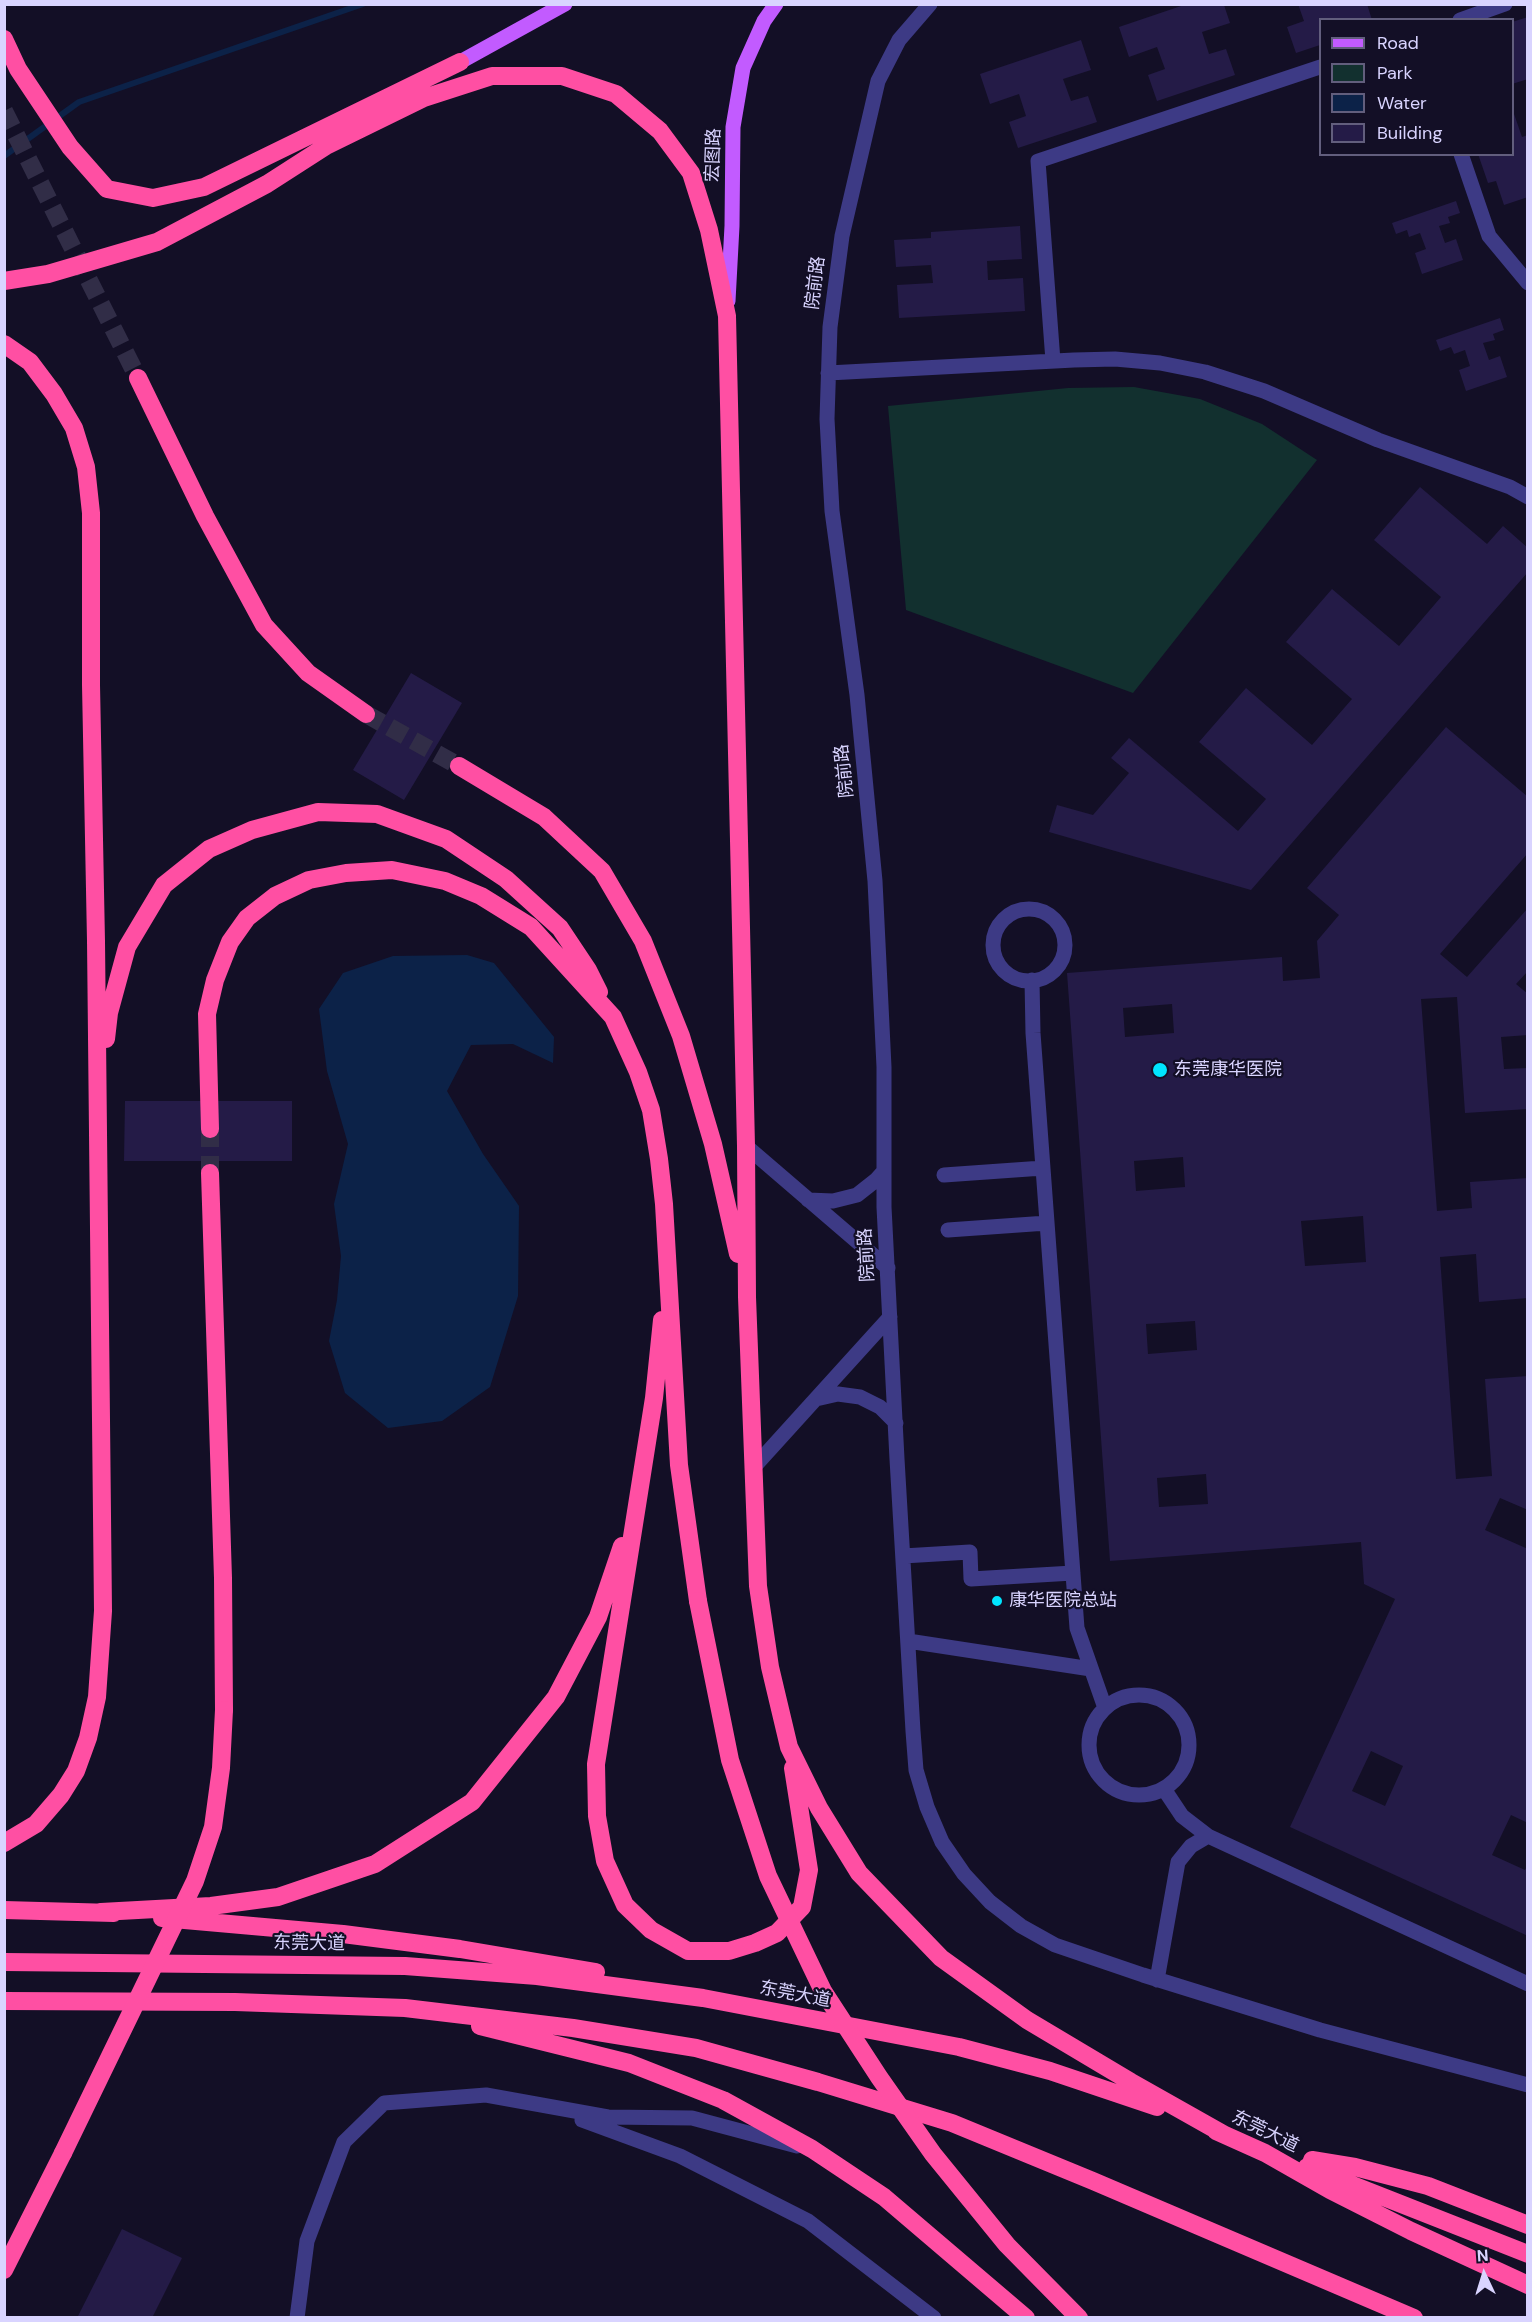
<!DOCTYPE html>
<meta charset="utf-8">
<style>
body{margin:0}
#map{position:relative;width:1532px;height:2322px;overflow:hidden;background:#130f26;font-family:"DM Sans",sans-serif}
canvas{display:block}
.frame{position:absolute;inset:0;border:6px solid #d9d4ff;pointer-events:none}
.legend{position:absolute;left:1319px;top:18px;width:195px;height:138px;box-sizing:border-box;background:#130f26;border:2px solid #625e7d;margin:0;padding:8px 10px;list-style:none;font-size:18px;color:#d9d4ff}
.legend li{display:flex;align-items:center;gap:12px;height:30px}
.legend b{width:30px;border:2px solid #625e7d}
.north{position:absolute;left:1454px;top:2244px;width:60px;height:60px;-webkit-text-stroke:4px #130f26;paint-order:stroke;rotate:356deg;font-size:16px;font-weight:700;line-height:24px;text-align:center;color:#d9d4ff}
.north::after{content:'';display:block;margin:auto;width:21px;height:27px;background:#d9d4ff;clip-path:polygon(50% 0,100% 100%,50% 72%,0 100%)}
</style>
<div id="map">
<canvas width="1532" height="2322"></canvas>
<div class="frame"></div>
<ul class="legend">
<li><b style="height:8px;background:#c25bff"></b>Road</li>
<li><b style="height:16px;background:#12302f"></b>Park</li>
<li><b style="height:16px;background:#0c2248"></b>Water</li>
<li><b style="height:16px;background:#241b47"></b>Building</li>
</ul>
<div class="north">N</div>
</div>
<script>
const context = document.querySelector('canvas').getContext('2d');
context.lineJoin = 'round';
function paint(path, color) { context.fillStyle = color; context.fill(path, 'evenodd'); }
const shape = rows => new Path2D(rows.map(r => 'M' + r).join(''));
function trace(path, color, width, dash) { context.strokeStyle = color; context.lineWidth = width; context.lineCap = dash ? 'butt' : 'round'; context.setLineDash(dash || []); context.stroke(path); }
function label(font, color, halo, rows, align = 'center') {
  context.font = font + ' "DM Sans","Noto Sans SC",sans-serif'; context.lineWidth = 4.5; context.setLineDash([]); context.textBaseline = 'middle'; context.strokeStyle = halo; context.fillStyle = color; for (const [text, x, y, turn = 0] of rows) {
    context.save(); context.translate(x, y); context.rotate((+turn || 0) * Math.PI / 180); context.textAlign = isNaN(turn) ? turn : align; if (halo) context.strokeText(text, 0, 0); context.fillText(text, 0, 0); context.restore();
  }
}
const green = shape([
 [1134,387,1200,399,1262,424,1317,460,1133,693,906,610,888,406,1068,388]
]);
const water = shape([
 [467,955,494,963,554,1037,553,1063,513,1044,471,1045,447,1091,483,1154,519,1206,518,1296,490,1387,442,1421,388,1428,345,1393,329,1341,337,1300,341,1256,334,1204,348,1144,327,1071,319,1009,343,973,393,956]
]);
const stream = shape([
 [4,156,79,102,363,4]
]);
const building = shape([
 [1298,4,1367,4,1372,20,1320,20,1320,45,1296,53,1287,27,1304,21],
 [1184,5,1224,5,1230,23,1202,32,1209,54,1226,49,1235,75,1157,101,1148,75,1165,69,1157,47,1129,57,1119,27],
 [1528,17,1528,79,1512,84,1512,22],
 [1081,40,1091,70,1063,79,1071,101,1088,96,1097,122,1018,148,1009,122,1026,116,1019,94,990,104,980,74],
 [1513,111,1522,137,1528,135,1528,197,1504,205,1496,181,1488,183,1478,154,1512,154],
 [1456,201,1460,213,1448,217,1450,223,1439,226,1445,243,1456,239,1463,260,1422,274,1415,253,1426,249,1420,233,1409,237,1407,230,1396,234,1392,223],
 [1020,226,1022,259,987,261,988,280,1023,278,1025,311,899,318,897,285,933,283,931,265,896,267,894,240,931,238,931,232],
 [1500,318,1504,330,1493,334,1495,340,1483,343,1489,360,1500,356,1507,377,1466,391,1459,370,1470,366,1465,350,1454,354,1451,347,1440,351,1436,340],
 [1420,487,1487,544,1503,526,1528,548,1528,572,1251,890,1049,832,1057,805,1093,815,1129,773,1111,758,1129,738,1238,831,1266,799,1199,742,1246,688,1312,745,1352,699,1286,642,1332,589,1399,646,1441,597,1374,540],
 [411,673,462,703,404,800,353,770],
 [1446,727,1528,797,1528,853,1440,954,1467,977,1528,908,1528,971,1516,984,1528,994,1528,1035,1501,1037,1504,1069,1528,1068,1528,1109,1465,1113,1457,997,1421,999,1437,1211,1472,1208,1470,1182,1528,1178,1528,1298,1479,1302,1476,1254,1440,1257,1456,1479,1492,1476,1485,1379,1528,1376,1528,1510,1500,1498,1485,1530,1528,1549,1528,1823,1511,1815,1492,1855,1525,1870,1528,1864,1528,1936,1290,1827,1395,1599,1364,1584,1361,1542,1110,1561,1067,973,1282,957,1283,981,1320,978,1317,941,1339,915,1307,888],
 [1172,1004,1174,1033,1125,1037,1123,1008],
 [1183,1157,1185,1187,1136,1191,1134,1161],
 [1363,1216,1366,1262,1305,1266,1301,1221],
 [1195,1321,1197,1350,1148,1354,1146,1324],
 [1206,1474,1208,1504,1159,1507,1157,1478],
 [1371,1751,1403,1766,1385,1806,1352,1791],
 [125,1101,292,1101,292,1161,124,1161],
 [122,2229,182,2258,152,2318,77,2318]
]);
const highwayTunnel = shape([
 [4,111,138,378],
 [366,714,459,766],
 [210,1129,210,1173]
]);
const minor = shape([
 [930,4,899,40,878,81,842,236,830,327,827,419,832,511,857,695,875,881,884,1067,884,1207,897,1459,913,1731,916,1770,927,1807,942,1842,964,1874,990,1902,1021,1926,1055,1945,1143,1975,1320,2030,1528,2085],
 [1460,20,1505,4],
 [1461,154,1489,236,1528,283],
 [1053,361,1038,161,1320,67],
 [828,373,1074,360,1115,359,1160,363,1205,372,1264,391,1378,440,1510,487,1528,497],
 '993 945a36 36 0 1 1 72 0a36 36 0 1 1-72 0Z',
 [1032,980,1033,1033,1077,1628,1105,1708],
 [746,1146,888,1268],
 [944,1175,1043,1168],
 [808,1200,833,1201,857,1195,876,1180,884,1171],
 [948,1230,1047,1223],
 [816,1399,838,1394,860,1397,880,1407,896,1423],
 [754,1467,890,1317],
 [903,1556,970,1552,971,1579,1073,1573],
 [908,1641,1091,1669],
 '1089 1745a50 50 0 1 1 100 0a50 50 0 1 1-100 0Z',
 [1164,1789,1182,1816,1208,1836,1528,1984],
 [1157,1980,1178,1862,1191,1846,1208,1836],
 [582,2120,680,2156,808,2221,934,2318],
 [297,2318,307,2241,344,2142,384,2103,486,2095,608,2117,692,2118,797,2146]
]);
const major = shape([
 [460,62,565,4],
 [728,301,732,226,733,127,743,68,764,21,776,4]
]);
const highway = shape([
 [4,39,18,69,70,147,107,189,153,198,204,187,460,62],
 [326,146,424,98,492,76,562,76,616,94,660,131,691,173,709,230,727,316,746,1146,747,1297,758,1586,770,1667,789,1747,819,1808,859,1873,941,1958,1027,2020,1131,2082,1225,2135],
 [4,281,48,274,157,242,267,184,337,139],
 [4,344,30,362,54,394,74,428,86,467,91,513,91,685,96,941,103,1611,97,1697,88,1738,76,1771,61,1795,36,1824,4,1843],
 [138,378,205,516,264,625,308,673,366,714],
 [459,766,544,817,602,871,643,941,681,1036,713,1144,738,1254],
 [106,1039,109,1013,127,947,164,885,209,849,252,830,318,812,377,814,446,839,506,879,560,928,588,970,599,992],
 [210,1129,207,1014,215,980,230,942,247,918,275,896,309,880,346,873,392,870,445,881,481,896,531,927,613,1017,638,1072,651,1110,659,1159,664,1204,679,1465,698,1601],
 [210,1173,223,1578,224,1710],
 [662,1320,654,1398,596,1764,597,1816,605,1861,625,1905,651,1930,688,1951,729,1951,755,1943,777,1933,802,1907,809,1870,793,1768],
 [4,1910,114,1913],
 [101,1912,211,1906,278,1897,375,1864,472,1802,556,1697,598,1617,622,1546],
 [162,1918,343,1934,460,1949,596,1972],
 [4,1962,405,1966,537,1976,703,1998,959,2047,1050,2071,1157,2107],
 [4,2001,235,2002,405,2008,573,2028,696,2048,818,2082,952,2123,1093,2181,1414,2318],
 [480,2026,629,2063,723,2100,812,2149,884,2197,1026,2318],
 [1216,2131,1265,2153,1330,2190,1411,2231,1528,2285],
 [1312,2160,1355,2167,1428,2186,1528,2225],
 [1307,2167,1528,2254],
 [4,2270,63,2153]
]);
const highwayBridge = shape([
 [698,1601,730,1760,768,1876,823,1991,879,2077,933,2154,1007,2245,1079,2318],
 [63,2153,195,1881,213,1827,221,1768,224,1710]
]);
const markers = [
 [1160,1070,8,"#00e5ff"],
 [997,1601,6,"#00e5ff"]
];
const streetNames = [
 ["宏图路",714,155,-88],
 ["院前路",816,283,-83],
 ["院前路",845,771,-96],
 ["院前路",867,1255,-93],
 ["东莞大道",309,1944,1],
 ["东莞大道",795,1995,11],
 ["东莞大道",1265,2132,26]
];
const poiNames = [
 ["东莞康华医院",1174,1070],
 ["康华医院总站",1009,1601]
];
paint(green, '#12302f');
paint(water, '#0c2248');
trace(stream, '#0c2248', 6);
paint(building, '#241b47');
trace(highwayTunnel, '#312d47', 18, [18, 9]);
trace(minor, '#3d3a85', 15);
trace(major, '#c25bff', 15);
trace(highway, '#ff4fa3', 18);
trace(highwayBridge, '#ff4fa3', 18);
for (const [x, y, r, color] of markers) { const dot = new Path2D(); dot.arc(x, y, r, 0, 2 * Math.PI); context.fillStyle = color; context.fill(dot); trace(dot, '#130f26', 2); }
label('18px', '#d9d4ff', '#130f26', streetNames);
label('18px', '#d9d4ff', '#130f26', poiNames, 'left');
</script>
